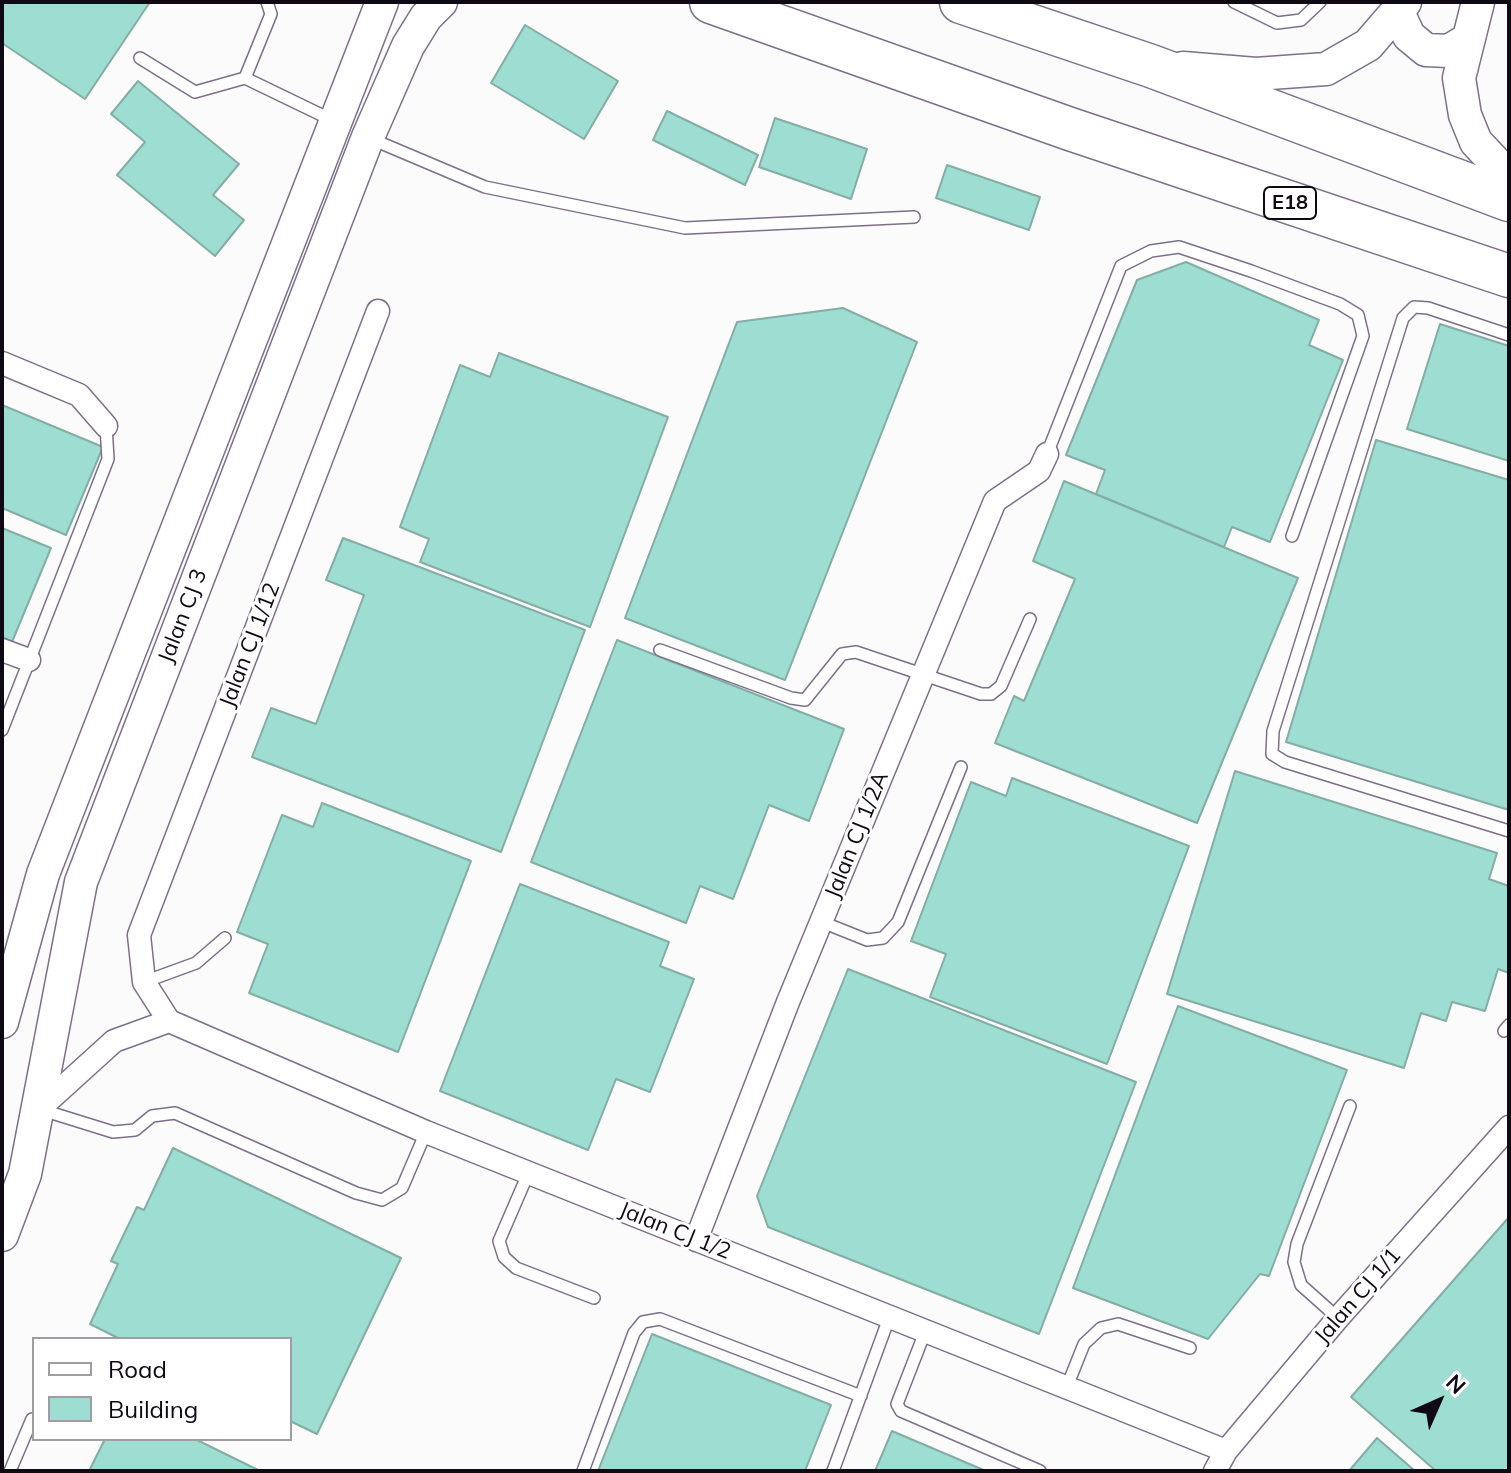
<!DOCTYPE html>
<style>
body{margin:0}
#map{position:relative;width:1511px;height:1473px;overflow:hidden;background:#fbfbfb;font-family:Mulish,sans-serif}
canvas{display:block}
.frame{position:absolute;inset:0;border:4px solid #0f0913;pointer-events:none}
.legend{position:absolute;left:32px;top:1337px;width:260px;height:104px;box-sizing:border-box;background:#fff;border:2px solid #9f9da1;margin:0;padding:10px 14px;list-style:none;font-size:24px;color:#0f0913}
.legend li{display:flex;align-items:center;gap:16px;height:40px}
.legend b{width:40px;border:2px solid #9f9da1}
.north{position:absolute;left:1399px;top:1361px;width:80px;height:80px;-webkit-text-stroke:6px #fff;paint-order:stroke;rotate:45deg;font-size:22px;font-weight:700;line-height:32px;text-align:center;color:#0f0913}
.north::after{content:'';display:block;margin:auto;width:28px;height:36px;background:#0f0913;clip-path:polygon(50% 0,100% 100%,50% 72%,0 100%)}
</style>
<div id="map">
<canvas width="1511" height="1473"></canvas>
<div class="frame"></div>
<ul class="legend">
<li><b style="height:10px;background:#fff"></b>Road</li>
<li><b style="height:22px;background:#9dddd2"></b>Building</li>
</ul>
<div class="north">N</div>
</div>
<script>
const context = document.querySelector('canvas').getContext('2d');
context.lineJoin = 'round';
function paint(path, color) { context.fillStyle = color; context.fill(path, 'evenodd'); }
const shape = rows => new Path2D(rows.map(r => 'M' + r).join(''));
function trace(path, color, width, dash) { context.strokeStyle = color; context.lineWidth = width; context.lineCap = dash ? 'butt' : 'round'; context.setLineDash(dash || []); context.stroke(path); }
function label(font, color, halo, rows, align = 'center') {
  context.font = font + ' Mulish,sans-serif'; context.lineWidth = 6; context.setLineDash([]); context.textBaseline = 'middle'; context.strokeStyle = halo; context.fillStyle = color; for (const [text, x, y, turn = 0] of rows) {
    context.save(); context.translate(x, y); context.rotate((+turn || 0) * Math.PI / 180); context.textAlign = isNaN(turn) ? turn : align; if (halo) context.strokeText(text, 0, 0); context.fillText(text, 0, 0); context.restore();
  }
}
const building = shape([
 [2,2,150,2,85,99,2,43,2,2],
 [525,25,618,81,584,139,491,83,525,25],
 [138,81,239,164,213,195,244,220,215,256,117,175,145,142,111,114,138,81],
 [667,111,758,155,745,185,653,140,667,111],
 [775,118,867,149,851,199,759,167,775,118],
 [947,165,1040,197,1029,230,936,198,947,165],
 [1186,262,1319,320,1309,345,1343,360,1270,542,1232,527,1224,547,1096,494,1105,470,1066,455,1137,280,1186,262],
 [843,308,917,342,785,680,625,618,737,322,843,308],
 [1440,324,1509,346,1509,461,1407,429,1440,324],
 [499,353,668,417,590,627,420,562,429,539,400,527,460,365,490,377,499,353],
 [2,405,103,447,66,535,2,508,2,405],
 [1376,440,1509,480,1509,810,1286,742,1376,440],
 [1064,481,1298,578,1197,823,995,743,1014,696,1024,701,1075,579,1033,561,1064,481],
 [2,528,51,548,12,642,2,637,2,528],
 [343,538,585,630,501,852,252,757,271,708,316,724,364,595,326,580,343,538],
 [617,640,844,729,809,821,769,805,733,899,700,886,686,923,531,862,617,640],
 [1235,771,1497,853,1489,879,1509,886,1509,973,1498,969,1485,1011,1452,1002,1446,1021,1421,1013,1404,1068,1167,994,1235,771],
 [1012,778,1189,846,1107,1064,930,997,946,954,911,941,971,782,1006,796,1012,778],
 [322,803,471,861,398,1052,249,993,268,944,237,932,282,815,313,827,322,803],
 [520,884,669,942,660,966,694,979,650,1092,616,1079,588,1150,440,1091,520,884],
 [848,969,1136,1082,1039,1334,768,1227,757,1196,848,969],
 [1178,1006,1347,1070,1269,1276,1260,1274,1208,1339,1073,1288,1178,1006],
 [173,1148,401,1258,317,1434,290,1421,290,1339,120,1339,90,1324,118,1264,111,1261,137,1207,144,1210,173,1148],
 [1509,1217,1509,1471,1436,1471,1351,1397,1509,1217],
 [652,1334,831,1405,805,1471,598,1471,652,1334],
 [892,1431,986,1471,875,1471,892,1431],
 [1377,1438,1415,1471,1349,1471,1377,1438],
 [105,1439,195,1439,260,1471,89,1471,105,1439]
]);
const lane = shape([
 [1234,2,1277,23,1301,20,1320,2],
 [140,58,195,92,245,78,334,121],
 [245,78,271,14,267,2],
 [369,138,485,187,685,228,914,217],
 [1509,335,1428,308,1414,307,1403,318,1273,731,1272,754,1285,762,1509,831],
 [1047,454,1121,266,1151,251,1179,247,1251,271,1340,304,1358,315,1363,336,1292,536],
 [660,650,791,698,805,700,842,654,856,652,981,694,991,694,1001,686,1030,619],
 [2,730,108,459,106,426],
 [822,922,867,940,883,938,898,922,961,767],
 [144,982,196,963,225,938],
 [1504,1031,1509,1025],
 [39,1109,113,1132,135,1130,152,1116,175,1113,356,1193,382,1200,402,1188,426,1132],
 [528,1174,499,1241,504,1257,516,1268,594,1298],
 [1338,1318,1301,1285,1294,1262,1297,1244,1350,1106],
 [925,1332,897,1404,901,1411,1040,1471],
 [1066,1389,1084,1344,1101,1328,1118,1324,1190,1348],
 [10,1471,32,1419],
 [583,1471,634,1333,643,1322,660,1319,861,1396],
 [833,1471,889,1318]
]);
const street = shape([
 [378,311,139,935,144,982,169,1021,426,1132,1226,1451],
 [2,363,79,395,106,426],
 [2,650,29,660],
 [39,1109,114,1041,169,1021],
 [696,1240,788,1002,995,501,1039,471,1047,454],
 [1215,1471,1226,1451,1338,1318,1509,1127]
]);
const secondary = shape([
 [1478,2,1459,78,1465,115,1476,142,1509,177],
 [1398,12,1409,36,1426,50,1449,51,1467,40],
 [1183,68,1256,74,1326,69,1368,45,1405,2],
 [2,1022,43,874,382,2],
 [2,1235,25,1174,81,882,368,137,408,46,426,17,441,2]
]);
const highway = shape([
 [711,2,1070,129,1509,276],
 [961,2,1151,66,1509,200]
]);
const shields = [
 [1290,203,52]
];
const shieldNames = [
 ["E18",1290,203]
];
const streetNames = [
 ["Jalan CJ 3",183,616,-69],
 ["Jalan CJ 1/12",250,645,-69],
 ["Jalan CJ 1/2A",857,835,-68],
 ["Jalan CJ 1/2",675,1231,22],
 ["Jalan CJ 1/1",1358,1296,-49]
];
paint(building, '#9dddd2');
trace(building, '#83ada5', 2);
trace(lane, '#7d6e8b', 14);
trace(street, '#7d6e8b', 25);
trace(secondary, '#7d6e8b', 35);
trace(highway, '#7d6e8b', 45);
trace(lane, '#fff', 11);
trace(street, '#fff', 22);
trace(secondary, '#fff', 32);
trace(highway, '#fff', 42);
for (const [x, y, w] of shields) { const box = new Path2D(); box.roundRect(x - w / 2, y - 16, w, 32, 6); context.fillStyle = '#fff'; context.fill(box); trace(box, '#0f0913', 2); }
label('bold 20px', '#0f0913', null, shieldNames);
label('22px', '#0f0913', '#fff', streetNames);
</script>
